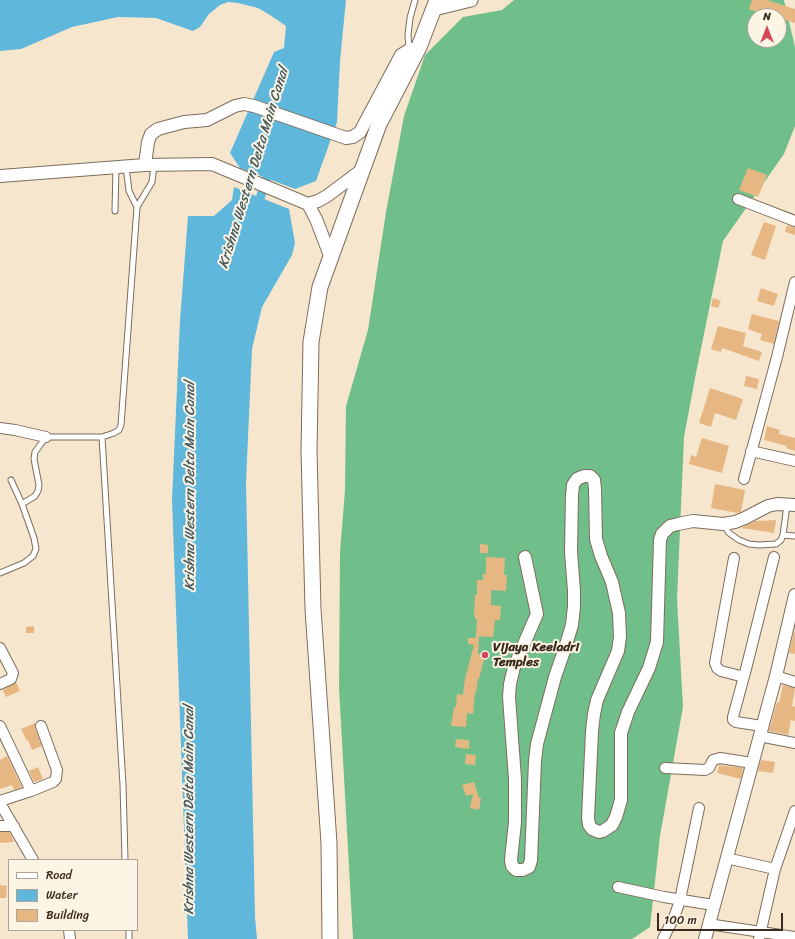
<!DOCTYPE html>
<style>
body{margin:0}
#map{position:relative;width:795px;height:939px;overflow:hidden;background:#f7e6ce;font-family:Sriracha,sans-serif}
canvas{display:block}
.legend{position:absolute;left:8px;top:859px;width:130px;height:72px;box-sizing:border-box;background:#fcf5e5;border:1px solid #afa495;margin:0;padding:5px 7px;list-style:none;font-size:12px;color:#3b2a1e}
.legend li{display:flex;align-items:center;gap:8px;height:20px}
.legend b{width:20px;border:1px solid #afa495}
.north{position:absolute;left:747px;top:8px;width:40px;height:40px;box-sizing:border-box;background:#fcf5e5;border:1px solid #afa495;border-radius:50%;rotate:0deg;font-size:11px;font-weight:700;line-height:16px;text-align:center;color:#3b2a1e}
.north::after{content:'';display:block;margin:auto;width:14px;height:18px;background:#d1495b;clip-path:polygon(50% 0,100% 100%,50% 72%,0 100%)}
.scale{position:absolute;left:657px;top:913px;width:126px;height:18px;box-sizing:border-box;border:2px solid #3b2a1e;border-top:0;padding-left:5px;font-size:12px;line-height:14px;white-space:nowrap;color:#3b2a1e;-webkit-text-stroke:3px #fcf5e5;paint-order:stroke}
</style>
<div id="map">
<canvas width="795" height="939"></canvas>
<ul class="legend">
<li><b style="height:5px;background:#fff"></b>Road</li>
<li><b style="height:11px;background:#5fb7dc"></b>Water</li>
<li><b style="height:11px;background:#e7b783"></b>Building</li>
</ul>
<div class="north">N</div>
<div class="scale">100 m</div>
</div>
<script>
const context = document.querySelector('canvas').getContext('2d');
context.lineJoin = 'round';
function paint(path, color) { context.fillStyle = color; context.fill(path, 'evenodd'); }
const shape = rows => new Path2D(rows.map(r => 'M' + r).join(''));
function trace(path, color, width, dash) { context.strokeStyle = color; context.lineWidth = width; context.lineCap = dash ? 'butt' : 'round'; context.setLineDash(dash || []); context.stroke(path); }
function label(font, color, halo, rows, align = 'center') {
  context.font = font + ' Sriracha,sans-serif'; context.lineWidth = 4; context.setLineDash([]); context.textBaseline = 'middle'; context.strokeStyle = halo; context.fillStyle = color; for (const [text, x, y, turn = 0] of rows) {
    context.save(); context.translate(x, y); context.rotate((+turn || 0) * Math.PI / 180); context.textAlign = isNaN(turn) ? turn : align; if (halo) context.strokeText(text, 0, 0); context.fillText(text, 0, 0); context.restore();
  }
}
const forest = shape([
 [514,0,784,0,795,47,795,126,784,154,723,241,696,373,684,437,677,599,683,707,660,836,650,927,632,939,353,939,339,688,340,552,345,490,346,406,368,330,386,212,404,116,425,55,463,17,502,10],
 [755,16,779,16,779,40,755,40]
]);
const water = shape([
 [0,0,346,0,340,61,337,122,316,181,295,189,240,168,230,153,274,52,284,48,286,26,270,15,258,8,238,3,228,2,220,5,209,14,200,27,193,31,156,18,118,17,72,27,21,49,0,51],
 [234,187,289,209,295,243,292,255,262,307,252,349,246,482,255,917,257,939,188,939,172,500,180,321,188,216,214,216,232,200]
]);
const canal = shape([
 [257,208,270,167]
]);
const building = shape([
 [752,0,767,0,795,9,795,23,779,18,779,16,768,16,749,9],
 [748,168,767,175,758,197,739,190],
 [764,222,776,226,765,260,751,255],
 [787,225,795,227,795,235,785,232],
 [761,288,778,294,774,306,757,301],
 [713,298,721,301,718,308,711,306],
 [752,314,779,321,774,344,760,340,762,334,748,329],
 [718,326,746,333,743,346,762,352,759,361,722,348,721,352,711,349],
 [746,376,759,379,757,389,744,386],
 [710,388,743,399,736,420,715,413,711,427,699,423],
 [767,426,780,430,779,434,795,438,795,451,786,448,787,446,764,440],
 [702,438,729,446,722,473,689,464,691,455,696,457],
 [715,484,745,490,741,512,737,513,711,508],
 [776,520,774,533,741,528,755,521],
 [480,544,488,545,488,553,480,553],
 [486,557,505,558,504,575,507,575,506,591,491,590,491,605,501,606,500,620,495,620,493,637,476,636,477,619,475,619,475,616,474,616,475,595,477,595,477,580,483,580,483,574,486,574],
 [34,626,34,633,26,633,26,627],
 [794,632,795,632,795,654,789,653],
 [476,636,479,636,478,654,485,655,479,679,478,679,476,692,475,692,473,714,467,713,466,727,451,726,454,707,456,707,457,694,463,695,465,679,474,645,468,644,468,638,475,638],
 [16,682,20,691,6,697,3,690],
 [783,685,795,688,792,706,795,707,795,721,791,720,788,735,769,731,777,702,779,703],
 [35,723,35,728,42,746,32,750,28,740,27,741,21,729],
 [456,739,469,740,469,749,455,747],
 [466,754,476,755,475,765,465,764],
 [7,756,22,787,14,790,12,785,0,789,0,760],
 [761,760,775,762,773,773,758,771],
 [719,765,743,768,741,779,717,773],
 [38,767,43,779,34,782,29,771],
 [474,782,479,798,481,798,479,810,470,808,473,794,466,796,462,785],
 [0,832,10,832,14,842,0,843],
 [0,885,7,886,6,898,0,898]
]);
const service = shape([
 [409,49,408,35,410,18,415,0],
 [137,207,152,182,154,165],
 [115,211,116,167],
 [102,437,123,785,125,860],
 [22,504,35,496,38,491,39,485,34,459,35,452,46,437,102,437,114,433,119,430,121,425,137,207,129,191,126,167],
 [724,525,729,533,739,540,749,544,759,545,776,544,781,540,783,535,787,505],
 [783,535,795,536],
 [0,573,24,563,33,556,36,549,34,538,22,504,11,480],
 [129,930,129,939]
]);
const minor = shape([
 [738,199,795,221],
 [0,428,15,430,46,437],
 [751,451,795,461],
 [744,479,777,357,795,282],
 [734,558,715,663,717,668,721,671,744,677],
 [0,648,13,673,11,679,0,684],
 [776,676,795,682],
 [0,726,31,791],
 [762,726,736,722,733,720,733,717,746,669,774,557],
 [759,736,795,743],
 [665,768,705,770,709,768,713,760,720,758,752,763],
 [0,801,31,791,53,782,56,779,57,770,41,726],
 [0,803,33,860],
 [0,826,14,826],
 [726,858,775,869],
 [618,887,664,897,713,905],
 [708,924,795,937],
 [69,930,70,939],
 [663,939,675,915,680,900,699,808],
 [759,939,775,869,795,811]
]);
const tertiary = shape([
 [145,165,148,142,151,134,158,129,184,122,207,120,235,106,244,104,254,106,346,138,353,137,360,132,401,55,409,50,419,47],
 [0,176,145,165,212,164,308,204,318,201,327,196,363,169],
 [308,204,316,219,331,258],
 [525,557,537,614,514,667,510,684,509,697,515,779,515,822,511,860,512,866,516,870,523,870,529,867,531,860,535,761,537,744,555,677,565,648,572,625,574,606,574,591,571,552,572,495,573,485,577,479,584,476,590,476,594,480,595,489,596,539,601,556,612,582,619,613,620,637,618,651,597,700,594,714,592,731,588,818,589,825,592,829,599,832,603,831,612,825,616,817,621,800,621,733,628,712,649,668,657,642,660,540,662,534,670,526,678,524,693,521,723,524,735,522,745,518,768,506,777,504,795,505],
 [705,939,776,676,795,595]
]);
const secondary = shape([
 [434,9,471,0]
]);
const primary = shape([
 [330,939,329,843,313,609,309,451,311,342,320,287,379,124,419,47,437,0]
]);
const markers = [
 [485,655,4,"#d1495b"]
];
const poiNames = [
 ["Vijaya Keeladri",493,648],
 ["Temples",493,663]
];
const waterNames = [
 ["Krishna Western Delta Main Canal",254,168,-73],
 ["Krishna Western Delta Main Canal",190,486,-90],
 ["Krishna Western Delta Main Canal",189,810,-90]
];
paint(forest, '#70bf8a');
paint(water, '#5fb7dc');
trace(canal, '#5fb7dc', 9);
paint(building, '#e7b783');
trace(service, '#7d6c5c', 7);
trace(minor, '#7d6c5c', 12);
trace(tertiary, '#7d6c5c', 14);
trace(secondary, '#7d6c5c', 15);
trace(primary, '#7d6c5c', 17);
trace(service, '#fff', 5);
trace(minor, '#fff', 10);
trace(tertiary, '#fff', 12);
trace(secondary, '#fff', 13);
trace(primary, '#fff', 15);
for (const [x, y, r, color] of markers) { const dot = new Path2D(); dot.arc(x, y, r, 0, 2 * Math.PI); context.fillStyle = color; context.fill(dot); trace(dot, '#fcf5e5', 1.5); }
label('bold 13px', '#3b2a1e', '#fcf5e5', poiNames, 'left');
label('italic 14px', '#485b60', '#fcf5e5', waterNames);
</script>
